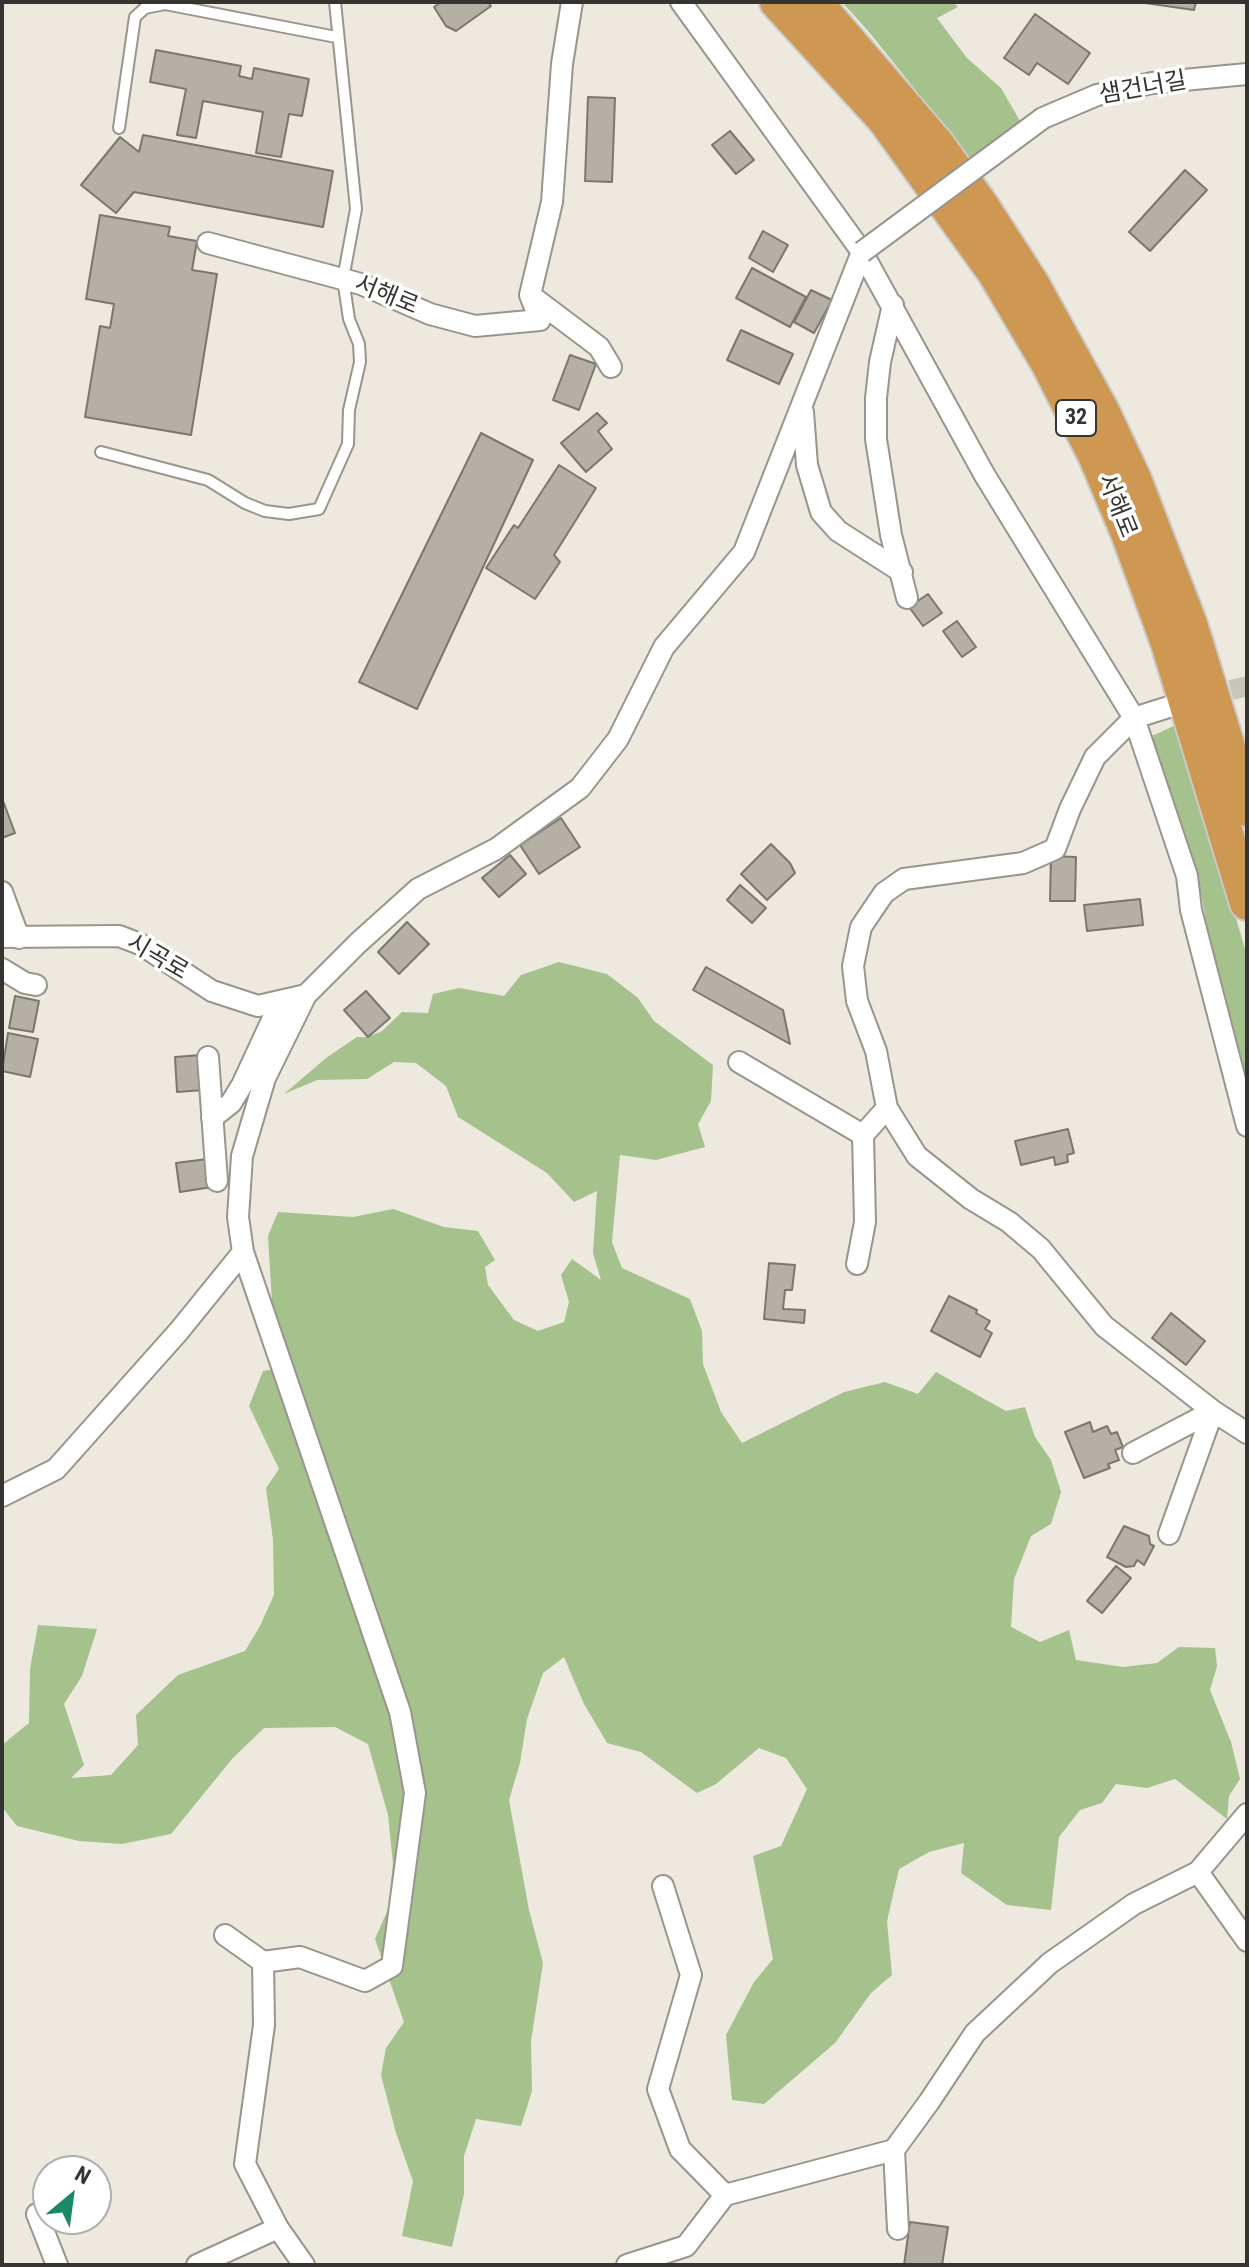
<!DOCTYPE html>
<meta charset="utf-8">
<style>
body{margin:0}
#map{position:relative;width:1249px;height:2267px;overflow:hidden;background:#ede9de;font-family:"Roboto Condensed",sans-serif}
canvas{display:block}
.frame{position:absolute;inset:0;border:4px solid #353430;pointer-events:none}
.north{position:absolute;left:32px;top:2155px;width:80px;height:80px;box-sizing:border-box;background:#fff;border:2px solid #aeaeac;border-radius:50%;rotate:29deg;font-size:22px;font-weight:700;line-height:32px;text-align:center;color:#353430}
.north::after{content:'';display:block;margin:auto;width:28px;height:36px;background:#1b8968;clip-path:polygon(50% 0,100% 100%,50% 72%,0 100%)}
</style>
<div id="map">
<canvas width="1249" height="2267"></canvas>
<div class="frame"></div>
<div class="north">N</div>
</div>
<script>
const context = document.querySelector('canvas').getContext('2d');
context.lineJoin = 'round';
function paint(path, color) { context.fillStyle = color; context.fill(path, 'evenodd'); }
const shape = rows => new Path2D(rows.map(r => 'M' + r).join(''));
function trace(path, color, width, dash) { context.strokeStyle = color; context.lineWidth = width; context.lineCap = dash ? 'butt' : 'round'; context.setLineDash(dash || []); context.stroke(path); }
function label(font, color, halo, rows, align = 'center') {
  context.font = font + ' "Roboto Condensed","Noto Sans KR",sans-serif'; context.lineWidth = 7; context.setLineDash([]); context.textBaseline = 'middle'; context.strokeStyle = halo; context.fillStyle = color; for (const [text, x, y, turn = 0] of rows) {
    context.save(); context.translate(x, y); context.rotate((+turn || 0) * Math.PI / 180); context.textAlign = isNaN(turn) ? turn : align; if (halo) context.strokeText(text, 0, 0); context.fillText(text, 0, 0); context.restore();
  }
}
const green = shape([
 [842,2,953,2,958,7,937,18,967,58,1001,88,1020,121,970,158,869,32],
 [1176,725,1200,794,1247,956,1247,1098,1213,962,1199,882,1147,738],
 [559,962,607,974,638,998,654,1021,713,1065,711,1101,698,1124,705,1147,656,1160,620,1155,612,1242,622,1268,690,1299,702,1331,703,1364,721,1412,742,1443,844,1392,885,1382,918,1394,936,1372,1006,1411,1025,1407,1035,1437,1051,1460,1061,1492,1051,1524,1031,1536,1014,1579,1011,1627,1040,1642,1069,1630,1076,1660,1123,1667,1157,1663,1179,1647,1215,1648,1217,1666,1210,1690,1231,1742,1240,1779,1229,1796,1227,1819,1175,1779,1147,1788,1116,1784,1102,1803,1080,1810,1059,1837,1051,1910,1007,1905,961,1873,964,1843,929,1852,899,1869,887,1921,892,1975,871,1993,835,2043,764,2104,732,2100,726,2035,754,1982,773,1959,753,1856,781,1846,807,1789,786,1758,759,1748,716,1784,697,1793,641,1752,607,1743,584,1704,564,1657,543,1673,527,1719,520,1763,509,1800,529,1910,543,1963,531,2041,532,2091,521,2126,476,2119,464,2156,464,2194,452,2247,402,2236,413,2181,396,2133,381,2075,386,2048,404,2022,375,1939,389,1907,393,1864,388,1815,368,1744,335,1727,264,1728,232,1759,171,1834,122,1844,79,1841,17,1826,2,1807,2,1745,29,1723,30,1669,38,1625,97,1629,82,1676,64,1704,84,1765,71,1778,111,1775,138,1745,136,1715,178,1675,245,1651,260,1626,274,1595,273,1540,266,1488,279,1469,249,1406,263,1371,276,1369,268,1236,278,1212,353,1217,393,1209,444,1227,478,1231,495,1260,485,1267,488,1285,514,1320,538,1331,564,1322,569,1302,561,1275,572,1259,601,1280,593,1253,597,1191,574,1202,547,1173,458,1117,446,1086,416,1063,394,1062,367,1079,317,1080,284,1094,326,1058,357,1037,368,1037,382,1031,402,1012,428,1013,433,994,459,988,504,996,521,975]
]);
const building = shape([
 [441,2,488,2,491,6,456,31,446,26,434,7,441,2],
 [1138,2,1196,2,1194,10,1138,2],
 [1035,14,1090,53,1068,84,1037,63,1029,75,1004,58,1035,14],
 [156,50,241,66,239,76,252,79,254,68,309,79,302,116,289,114,281,157,256,153,263,112,203,101,196,138,177,135,186,89,150,82,156,50],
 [588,97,615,98,612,182,585,181,588,97],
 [730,131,754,160,736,174,712,145,730,131],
 [143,135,333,171,323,227,134,192,116,213,81,185,120,137,139,152,143,135],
 [1185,170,1207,190,1150,251,1129,232,1185,170],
 [100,215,170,227,168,236,197,241,192,270,217,274,191,435,85,417,100,326,110,328,114,304,86,299,100,215],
 [763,231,788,245,773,272,749,258,763,231],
 [752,268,806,297,790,327,736,298,752,268],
 [811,290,832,300,814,333,794,322,811,290],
 [741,330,793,354,779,384,727,360,741,330],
 [570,355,596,364,579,410,553,400,570,355],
 [597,413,607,423,598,431,612,449,586,472,561,443,597,413],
 [481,433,533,460,417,709,359,682,481,433],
 [559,465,596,488,554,555,560,562,535,599,486,568,514,525,518,528,559,465],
 [928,594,942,613,923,626,909,607,928,594],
 [957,621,976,647,962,657,943,631,957,621],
 [2,798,15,833,2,838,2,798],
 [561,818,580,847,539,874,520,845,561,818],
 [771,844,790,863,795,873,767,900,741,874,771,844],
 [510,855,526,874,499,897,482,878,510,855],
 [1051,856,1076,857,1075,901,1050,901,1051,856],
 [740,885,766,908,752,923,727,900,740,885],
 [1140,899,1143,925,1087,931,1084,905,1140,899],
 [407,922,429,944,399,974,378,952,407,922],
 [706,967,783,1010,790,1044,693,990,706,967],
 [366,991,390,1018,368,1037,344,1010,366,991],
 [15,996,39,1001,33,1032,9,1028,15,996],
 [8,1033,38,1039,30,1077,2,1071,8,1033],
 [201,1055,204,1090,177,1092,175,1057,201,1055],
 [1068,1129,1074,1153,1067,1155,1068,1162,1055,1165,1054,1157,1021,1165,1015,1141,1068,1129],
 [207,1159,212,1187,180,1192,176,1163,207,1159],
 [769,1263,795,1265,792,1290,785,1290,783,1309,805,1310,804,1323,764,1319,769,1263],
 [949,1296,977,1310,976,1313,990,1321,985,1329,992,1333,980,1357,931,1331,949,1296],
 [1171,1313,1205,1341,1186,1365,1152,1338,1171,1313],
 [1090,1422,1093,1432,1107,1426,1111,1434,1117,1432,1123,1447,1115,1450,1119,1460,1108,1464,1110,1468,1084,1478,1065,1432,1090,1422],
 [1124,1526,1149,1536,1150,1544,1154,1546,1144,1565,1137,1560,1134,1566,1126,1567,1107,1557,1124,1526],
 [1116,1566,1131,1578,1102,1613,1087,1601,1116,1566],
 [910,2222,948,2227,942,2265,904,2265,910,2222]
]);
const minorTunnel = shape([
 [1202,698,1247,686]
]);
const service = shape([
 [119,128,135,17,145,8,165,4,336,37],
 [101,452,208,480,245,503,265,511,289,514,319,509,348,444,349,410,360,362,359,344,349,319,343,279,356,209,335,2]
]);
const minor = shape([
 [681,2,862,252,984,474,1134,718,1187,876,1191,910,1247,1126],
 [1043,118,1097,95,1152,83,1247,74],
 [208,243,361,284,430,314,475,326,540,320,530,295,552,202,562,64,572,2],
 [530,295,599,347,611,367],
 [893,305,880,362,876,398,876,439,891,535,907,598],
 [803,412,807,465,821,512,838,531,902,572],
 [1175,705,1134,718,1095,757,1070,809,1055,849,1023,863,904,879,884,893,861,927,853,966,857,1001,876,1051,887,1108,917,1156,971,1199,1009,1222,1041,1249,1104,1326,1213,1411,1247,1433],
 [2,892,19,938],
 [2,937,119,936,140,944,212,991,258,1006,306,995],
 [2,969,25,983,36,985],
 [208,1057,217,1181],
 [739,1062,863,1135,887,1108],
 [212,1118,231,1103,242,1085,281,1001],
 [243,1252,400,1712,415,1793,392,1966,365,1981,300,1957,263,1962,264,2025,245,2164,278,2228],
 [857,1264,865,1222,863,1135],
 [1133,1453,1213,1411],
 [2,1496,56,1469,179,1331,243,1252,238,1217,242,1156,265,1078,306,995,358,943,418,889,496,849,580,788,618,739,664,647,744,552,862,252],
 [1169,1534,1213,1411],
 [1198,1872,1247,1941],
 [663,1886,691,1975,658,2089,680,2149,725,2195],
 [225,1935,263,1962],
 [894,2150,929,2102,975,2033,1050,1963,1134,1904,1198,1872,1247,1814],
 [37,2214,57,2265],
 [197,2265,278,2228,304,2265],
 [627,2265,686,2246,725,2195,894,2150,898,2229]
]);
const trunk = shape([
 [777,2,885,120,995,273,1048,363,1095,455,1128,533,1168,643,1247,903],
 [815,2,936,143,981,205,1032,284,1102,411,1134,479,1190,624,1247,809]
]);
const minorBridge = shape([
 [862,252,1043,118]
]);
const shields = [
 [1076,418,40]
];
const shieldNames = [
 ["32",1076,418]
];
const streetNames = [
 ["샘건너길",1143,89,-10],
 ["서해로",386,296,22],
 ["서해로",1116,506,68],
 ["시곡로",157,958,30]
];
paint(green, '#a5c18c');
paint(building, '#b4b0a6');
trace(building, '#7b776e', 2);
trace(minorTunnel, '#c8c5bb', 20, [20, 10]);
trace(service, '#99958c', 14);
trace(minor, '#99958c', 24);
trace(trunk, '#cacac9', 38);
trace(service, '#fff', 10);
trace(minor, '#fff', 20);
trace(trunk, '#ce9852', 34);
trace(minorBridge, '#99958c', 24, []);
trace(minorBridge, '#fff', 20);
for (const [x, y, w] of shields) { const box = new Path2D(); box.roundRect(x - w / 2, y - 18, w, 36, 6); context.fillStyle = '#fff'; context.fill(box); trace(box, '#353430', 2); }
label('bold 22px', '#353430', null, shieldNames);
label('24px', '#353430', '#fff', streetNames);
</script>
